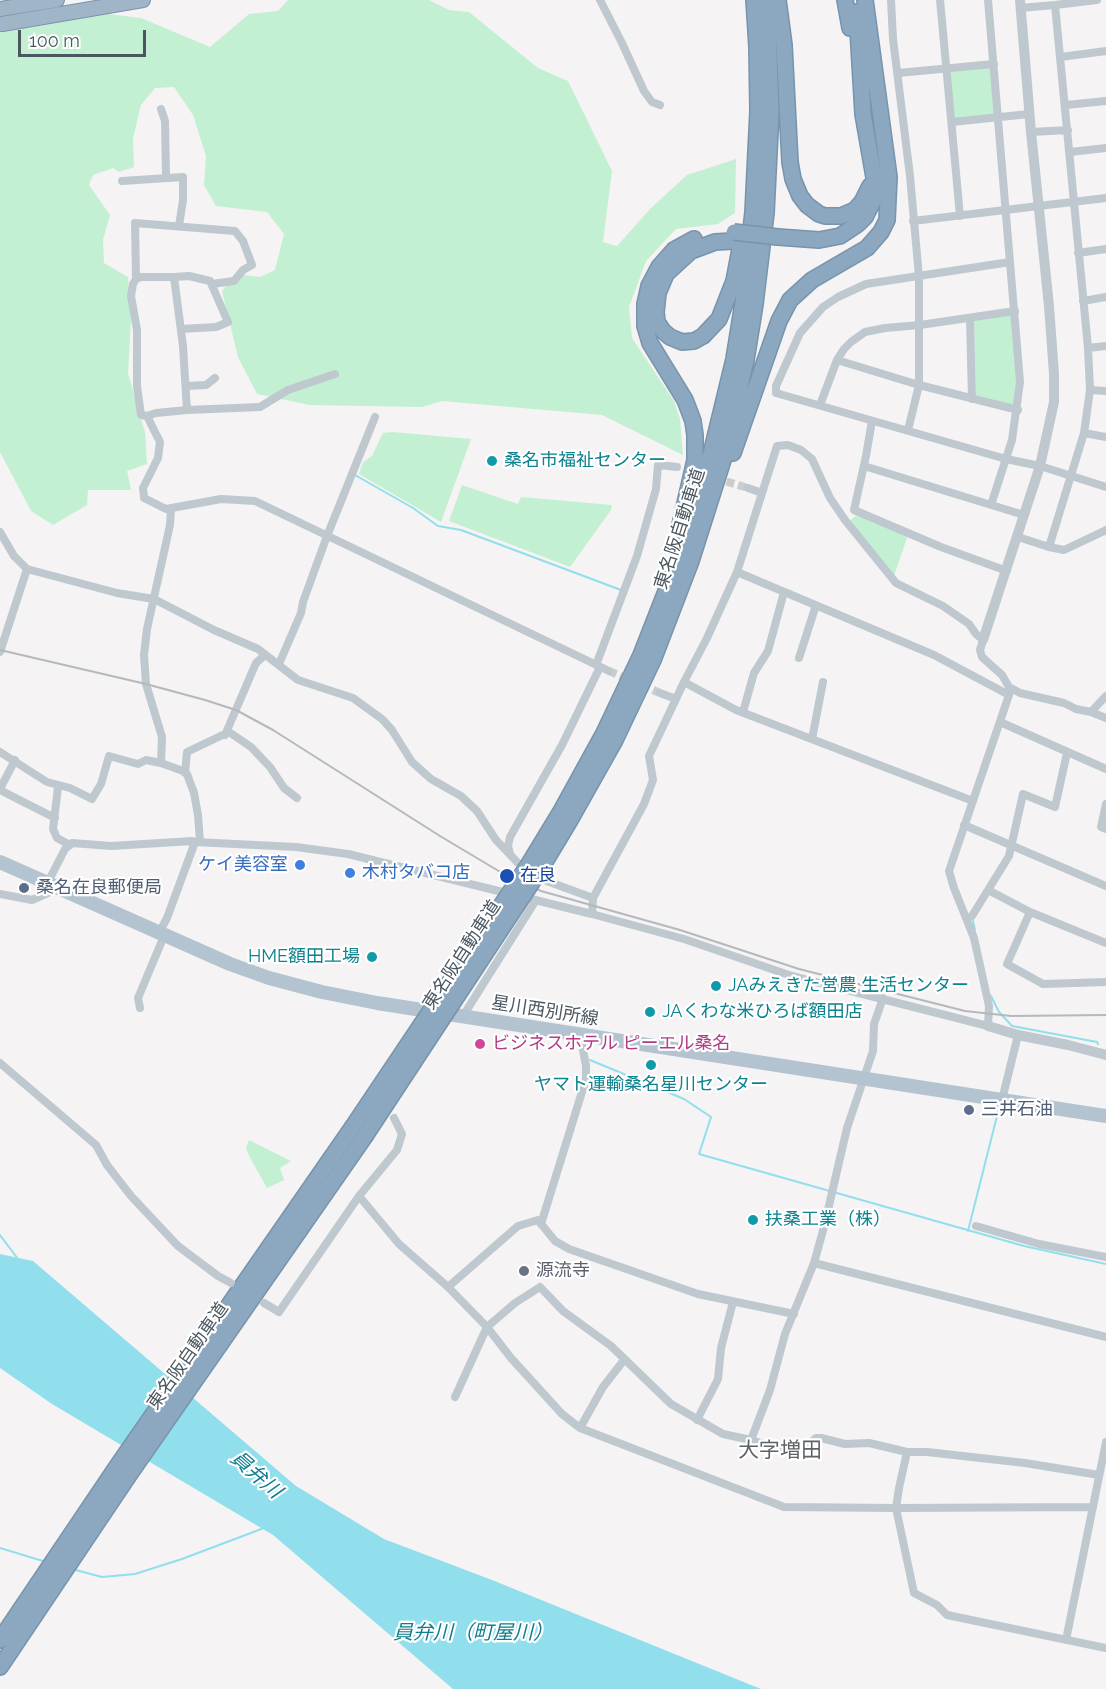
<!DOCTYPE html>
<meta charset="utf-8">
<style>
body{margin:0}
#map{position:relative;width:1106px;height:1689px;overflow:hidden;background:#f5f3f3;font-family:Raleway,sans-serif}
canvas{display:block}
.scale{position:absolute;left:18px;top:30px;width:128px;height:27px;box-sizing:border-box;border:3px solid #4a5760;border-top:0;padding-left:8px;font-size:18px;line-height:21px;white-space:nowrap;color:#4a5760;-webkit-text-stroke:4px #fff;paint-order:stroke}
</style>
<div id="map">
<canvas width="1106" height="1689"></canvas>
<div class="scale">100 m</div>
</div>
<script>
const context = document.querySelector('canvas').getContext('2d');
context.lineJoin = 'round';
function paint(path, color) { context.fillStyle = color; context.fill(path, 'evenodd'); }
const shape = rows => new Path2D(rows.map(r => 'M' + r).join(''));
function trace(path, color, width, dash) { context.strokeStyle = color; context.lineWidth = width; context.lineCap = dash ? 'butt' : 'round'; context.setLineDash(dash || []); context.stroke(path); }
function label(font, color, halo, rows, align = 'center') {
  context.font = font + ' Raleway,"Noto Sans JP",sans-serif'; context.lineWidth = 4.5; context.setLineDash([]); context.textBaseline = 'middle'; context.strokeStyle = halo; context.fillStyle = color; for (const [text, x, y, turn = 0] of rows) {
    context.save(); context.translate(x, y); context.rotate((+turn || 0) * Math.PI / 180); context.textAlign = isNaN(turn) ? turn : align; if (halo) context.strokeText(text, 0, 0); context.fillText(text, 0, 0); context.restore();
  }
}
const green = shape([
 [288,0,429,0,449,10,469,12,538,68,568,81,612,171,603,242,617,246,651,208,687,175,736,159,735,213,718,224,676,229,646,261,629,307,632,338,674,401,680,419,683,455,602,415,442,401,422,407,310,405,257,394,238,357,222,291,235,274,260,277,275,270,284,234,267,212,216,206,204,185,206,156,193,115,174,87,155,88,141,105,133,138,134,167,119,172,113,168,93,175,89,185,110,215,103,240,104,263,128,277,131,321,128,373,145,432,147,464,127,471,131,490,88,490,87,505,53,525,31,511,0,452,0,27,92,12,141,18,210,47,249,14,278,11],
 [991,68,995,116,954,121,950,72],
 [1012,315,1017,382,1015,406,976,395,974,321],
 [393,432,471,439,441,522,359,474,363,462,372,456,383,433],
 [462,485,518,504,521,497,612,505,611,510,570,567,449,521],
 [857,515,908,535,894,576,849,521],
 [249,1140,291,1161,280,1168,284,1180,267,1188,249,1156,246,1148]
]);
const water = shape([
 [0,1254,33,1261,296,1486,384,1539,492,1580,761,1689,453,1689,273,1535,52,1404,0,1368]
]);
const stream = shape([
 [355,475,413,508,438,526,461,530,621,590],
 [973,921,975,930],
 [991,996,999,1012,1012,1026,1097,1042,1098,1044],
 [590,1060,684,1099,711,1117,699,1154,1024,1246,1106,1264],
 [968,1231,999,1108],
 [0,1235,18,1259],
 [0,1548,46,1562],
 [72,1569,102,1577,135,1574,182,1559,264,1528]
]);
const minorTunnel = shape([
 [715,478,748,488],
 [609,671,660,693]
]);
const minor = shape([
 [600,0,622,43,644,91,652,102,660,105],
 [891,0,893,39,910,176,919,277,919,385,908,430],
 [940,0,960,216],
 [988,0,1020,382,1012,440,991,505],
 [1020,8,1055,5],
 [1061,57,1106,51],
 [898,73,994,64],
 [1066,105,1106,101],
 [161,109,165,121,166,177],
 [952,122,1029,114],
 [1031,132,1068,130],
 [1070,152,1106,148],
 [122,181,183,177,183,200,179,226],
 [913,221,1106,198],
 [1078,253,1106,249],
 [1010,262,866,284,838,297,823,307,800,333,776,386,776,393,1006,459,1040,466,1106,487],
 [174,277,189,276,210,281,228,322,216,327,181,329],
 [136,279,133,284,131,296,137,330,137,386,141,415,147,416],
 [1083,301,1106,297],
 [970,318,972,399],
 [1088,348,1106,346],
 [837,360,919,385,1018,410],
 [335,374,288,390,260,407,187,410,156,413,147,416,160,442,158,458,143,488,144,498,166,509,221,499,255,501,609,671],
 [186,386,206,385,215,378],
 [1090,390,1106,391],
 [820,405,837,360,844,349,851,342,865,332,885,328,920,325,1015,311],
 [187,410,183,346,174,277,141,277,136,279,135,223,235,231,243,241,252,265,243,270,234,281,212,284],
 [872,421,866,456,854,510,941,547,1007,571],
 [1084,433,1106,437],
 [864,466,1024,515],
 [748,488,762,493],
 [0,532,14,556,27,569,117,593,154,599,214,630,258,649,298,680,353,698,382,719,392,730,412,762,431,779,461,796,477,811,496,840,518,863,544,880,593,898],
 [1018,537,1049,547,1064,550,1106,530],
 [1049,547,1084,433,1090,390,1088,348,1055,5,1097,0],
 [737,572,934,655,1009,695],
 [0,652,27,569],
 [799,658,816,605],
 [279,664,301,613,303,602,327,536,375,417],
 [596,665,637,556,656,489,658,465,677,467],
 [684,682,736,710,973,801],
 [660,693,676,699],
 [743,712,754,673,768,651,784,592],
 [1091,712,1106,718],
 [1000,722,1106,769],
 [225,735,256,663,265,655],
 [812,739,823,682],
 [0,752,47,782,70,788,92,799,101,784,109,756,138,764,146,760,161,763,183,771,187,774,194,793,198,815,200,842],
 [161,763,162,737,146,684,144,655,147,629,170,525,171,509],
 [185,773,187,752,229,732,251,747,270,767,284,788,297,798],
 [58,787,53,829,57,838,70,845],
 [0,789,15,760],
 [0,790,55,818],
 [1106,804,1101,827,1106,829],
 [964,825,1106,886],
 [510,854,508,846,510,837,562,745,600,667],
 [47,884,65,849,72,843,111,846,193,841,195,842,296,847,348,854,592,914,684,939,792,976,988,1026,989,1006,974,938,954,888,949,871,1009,695,1009,687],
 [988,890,1030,912,1106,943],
 [0,894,32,900,50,892,54,887],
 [1030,912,1007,964,1043,984,1106,982],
 [592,914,593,898,644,804,653,780,649,756,684,682,707,638,737,572,777,446,788,445,801,450,812,459,830,498,845,520,896,583,943,606,969,624,976,634,983,640,980,650,982,657,1002,675,1009,687,1020,693,1064,703,1076,709,1091,712,1106,696],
 [967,918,972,916,1009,856,1023,794,1055,807,1067,753],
 [159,933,167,918,195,842],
 [140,1008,138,998,164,936],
 [463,1016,536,900],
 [0,1063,96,1145,107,1165,131,1196,178,1246,218,1276,231,1283],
 [1002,1100,1018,1035],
 [359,1196,399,1244,448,1287,487,1327,511,1358,562,1414,580,1428,784,1507,896,1508,1093,1507],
 [541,1224,586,1079,586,1066,580,1034],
 [976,1226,1039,1244,1106,1257],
 [814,1263,1106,1337],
 [448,1287,518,1226,538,1220,555,1241,569,1249,698,1294,794,1314],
 [264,1303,279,1312,359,1196,397,1150,402,1134,394,1118],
 [455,1397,487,1327,515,1303,540,1287,563,1311,611,1346,671,1404,723,1434,751,1440,798,1455,816,1438,821,1438,845,1444,869,1443,907,1452,927,1452,1025,1463,1099,1475],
 [697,1420,718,1379,721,1348,733,1302],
 [580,1428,603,1387,624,1360],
 [751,1440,770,1390,785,1334,814,1263,824,1227,847,1128,873,1051,874,1024,883,998],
 [907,1452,899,1488,896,1508,914,1593,937,1605,947,1615,1106,1648],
 [1066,1640,1106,1442]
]);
const tertiary = shape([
 [983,640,1040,466,1054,402,1054,374,1049,306,1031,132,1020,0],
 [988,1026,1018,1035,1068,1045,1106,1055]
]);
const primary = shape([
 [0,862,230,964,269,978,322,992,377,1003,1106,1116]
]);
const trunk = shape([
 [0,9,57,0],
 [2,24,143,0]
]);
const motorway = shape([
 [778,0,784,45,790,162,793,179,800,196,807,205,819,214,825,216,841,216,855,210,862,202,870,186],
 [845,0,850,28],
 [778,237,819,240,840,236,858,224,865,217,873,201,875,183,863,114,857,12],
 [733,241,715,242,691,251,666,274,658,293,656,312,657,322,663,331,670,337,682,342,694,341,703,336,719,319,734,281,741,244],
 [733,453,779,321,790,300,812,280,867,248,881,232,887,220,889,177,865,0],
 [680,525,695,460,695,435,693,421,685,400,650,343,645,326,645,304,649,286,659,267,674,250,694,239],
 [529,864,560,813,604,733,641,655,679,558,711,454,734,359,743,303,753,212,758,111,757,47,754,0],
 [540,870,570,820,615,740,653,660,691,561,724,457,746,360,755,304,766,213,771,111,767,0],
 [0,1640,118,1465,352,1128],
 [0,1667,129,1475,365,1136]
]);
const rail = shape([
 [0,650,146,684,205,700,236,710,273,730,440,836,507,876,541,891,680,930,799,969,965,1011,1011,1016,1106,1015]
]);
const motorwayBridge = shape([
 [734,232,778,237],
 [352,1128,529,864],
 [365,1136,540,870]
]);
const markers = [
 [492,461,6,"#0f9aa8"],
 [300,865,6,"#3f7fe0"],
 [350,873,6,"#3f7fe0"],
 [507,876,8,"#1a4fb4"],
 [24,888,6,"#5c6f8a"],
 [372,957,6,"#0f9aa8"],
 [716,986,6,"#0f9aa8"],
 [650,1012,6,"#0f9aa8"],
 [480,1044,6,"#d1479c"],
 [651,1065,6,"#0f9aa8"],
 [969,1110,6,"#5c6f8a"],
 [753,1220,6,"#0f9aa8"],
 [524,1271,6,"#6b7280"]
];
const cultureNames = [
 ["桑名市福祉センター",504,461],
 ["HME額田工場",360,957,"right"],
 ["JAみえきた営農 生活センター",728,986],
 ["JAくわな米ひろば額田店",662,1012],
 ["ヤマト運輸桑名星川センター",651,1085,"center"],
 ["扶桑工業（株）",765,1220]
];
const streetNames = [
 ["東名阪自動車道",680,529,-72],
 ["東名阪自動車道",462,955,-57],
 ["星川西別所線",545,1011,9],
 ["東名阪自動車道",188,1356,-55]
];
const shopNames = [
 ["ケイ美容室",288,865],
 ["木村タバコ店",362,873,"left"]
];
const transitNames = [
 ["在良",520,876]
];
const serviceNames = [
 ["桑名在良郵便局",36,888],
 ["三井石油",981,1110]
];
const hotelNames = [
 ["ビジネスホテル ピーエル桑名",492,1044]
];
const worshipNames = [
 ["源流寺",536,1271]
];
const waterNames = [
 ["員弁川",256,1475,41],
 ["員弁川（町屋川）",473,1633]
];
const quarterNames = [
 ["大字増田",780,1451]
];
paint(green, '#c3f0d2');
paint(water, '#91dfec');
trace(stream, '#91dfec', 2);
trace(minorTunnel, '#caccce', 8, [8, 4]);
trace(trunk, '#7794ac', 16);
trace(motorway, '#7794ac', 18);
trace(minor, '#bec8ce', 8);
trace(tertiary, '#bec8ce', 10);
trace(primary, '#b3c4d0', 14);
trace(trunk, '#a0b6c8', 14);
trace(motorway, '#8ca8c0', 15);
trace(rail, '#b5b8bc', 2);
trace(motorwayBridge, '#7794ac', 18, []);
trace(motorwayBridge, '#8ca8c0', 15);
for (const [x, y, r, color] of markers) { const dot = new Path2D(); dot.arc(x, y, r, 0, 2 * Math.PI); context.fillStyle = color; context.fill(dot); trace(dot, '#fff', 2); }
label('18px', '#0d838f', '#fff', cultureNames, 'left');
label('18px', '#4a5760', '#fff', streetNames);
label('18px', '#366cbe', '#fff', shopNames, 'right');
label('18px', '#164399', '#fff', transitNames, 'left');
label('18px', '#4e5e75', '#fff', serviceNames, 'left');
label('18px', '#b23c85', '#fff', hotelNames, 'left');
label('18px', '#5b616d', '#fff', worshipNames, 'left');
label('italic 20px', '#0f7d8f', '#fff', waterNames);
label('21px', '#5f6367', '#fff', quarterNames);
</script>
